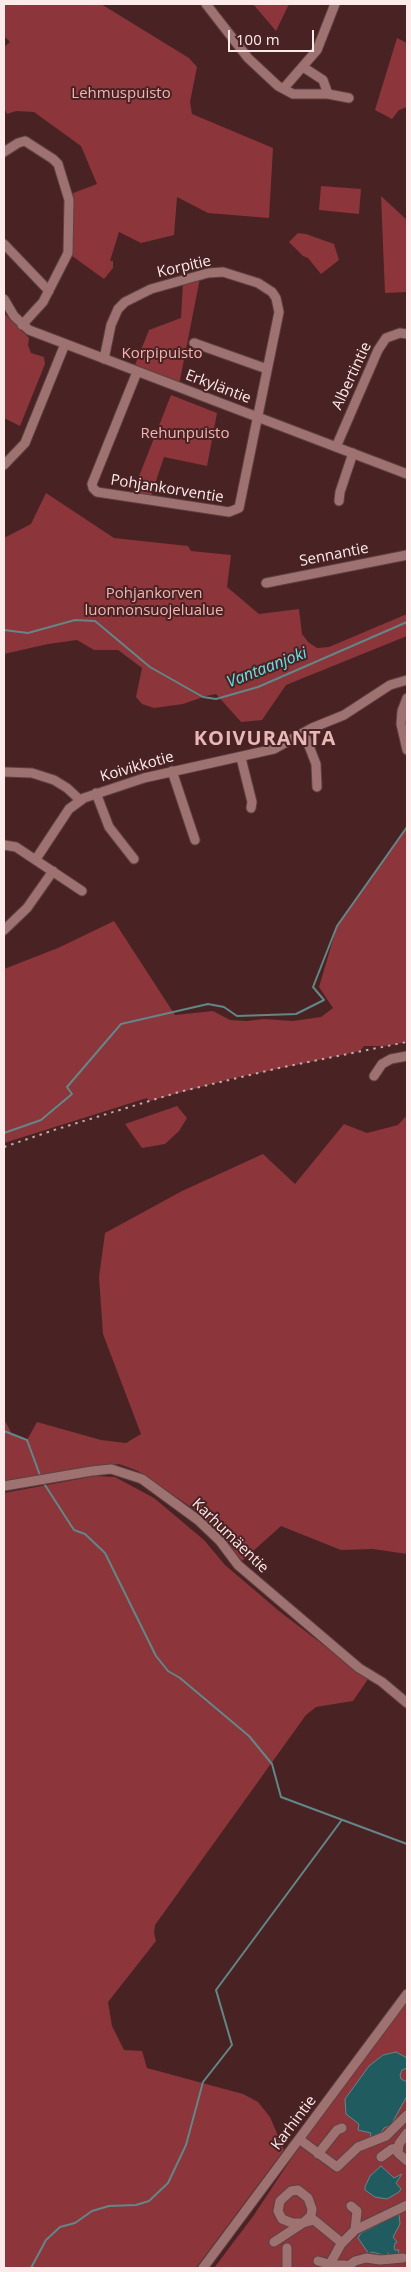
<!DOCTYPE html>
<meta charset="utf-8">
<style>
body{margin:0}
#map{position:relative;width:411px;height:2272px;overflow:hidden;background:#492324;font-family:"Open Sans",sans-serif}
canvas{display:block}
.frame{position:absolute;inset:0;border:5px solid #ffeaea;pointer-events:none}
.scale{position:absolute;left:228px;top:30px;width:86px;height:22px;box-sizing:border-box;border:2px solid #ffeaea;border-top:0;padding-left:6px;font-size:15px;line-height:18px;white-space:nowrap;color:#ffeaea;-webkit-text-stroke:4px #492324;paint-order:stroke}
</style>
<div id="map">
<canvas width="411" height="2272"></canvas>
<div class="frame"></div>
<div class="scale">100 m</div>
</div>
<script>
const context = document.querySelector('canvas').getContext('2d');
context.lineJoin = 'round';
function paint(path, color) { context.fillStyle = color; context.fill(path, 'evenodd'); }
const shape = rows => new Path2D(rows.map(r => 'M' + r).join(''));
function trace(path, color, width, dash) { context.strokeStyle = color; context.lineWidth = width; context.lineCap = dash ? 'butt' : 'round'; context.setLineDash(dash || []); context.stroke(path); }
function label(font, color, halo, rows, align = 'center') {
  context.font = font + ' "Open Sans",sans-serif'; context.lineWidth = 4; context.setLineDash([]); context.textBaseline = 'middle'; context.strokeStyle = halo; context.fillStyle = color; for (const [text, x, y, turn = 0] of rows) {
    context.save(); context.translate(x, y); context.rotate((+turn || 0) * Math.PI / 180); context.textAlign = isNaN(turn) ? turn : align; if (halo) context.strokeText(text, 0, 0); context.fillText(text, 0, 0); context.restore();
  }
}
const green = shape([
 [4,4,101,4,189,58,197,67,190,102,192,114,273,148,269,218,208,213,177,197,174,235,141,243,119,232,110,261,113,261,113,268,104,279,68,253,68,195,97,184,81,146,34,112,16,111,7,114,4,108,4,47,10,42,4,36],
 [253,4,289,4,276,31],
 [397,38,407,43,407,107,399,110,392,119,375,110],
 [321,186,361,189,359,214,319,210],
 [381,196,407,220,407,292,385,293],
 [298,233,306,234,334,244,339,260,321,274,308,258,303,256,289,242],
 [200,278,179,385,133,370,149,330,181,318,183,282],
 [5,314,29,338,28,345,31,353,44,357,45,364,20,426,4,418],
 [171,395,217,413,207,466,164,457,151,496,132,494],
 [46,493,114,538,188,546,191,551,231,555,227,587,259,614,299,609,302,634,308,642,317,648,329,647,407,614,407,636,286,685,262,720,241,722,216,694,206,696,183,704,154,708,142,704,136,697,142,668,118,650,94,650,77,640,48,644,4,654,4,538,31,524],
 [407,827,407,1042,385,1046,364,1046,360,1051,230,1079,149,1101,147,1098,4,1143,4,969,58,948,114,921,175,1015,213,1011,230,1020,247,1021,264,1019,293,1021,321,1017,333,1008,319,987,337,926],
 [177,1106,187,1118,179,1131,165,1144,142,1148,125,1124],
 [407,1115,407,1554,373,1549,341,1550,281,1526,242,1561,201,1514,138,1471,119,1464,4,1483,4,1419,12,1434,27,1440,37,1422,101,1440,126,1443,141,1434,103,1334,99,1277,105,1233,182,1191,263,1154,295,1184,344,1124,367,1133,398,1125],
 [95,1476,115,1477,154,1498,204,1540,225,1565,279,1611,368,1679,353,1701,316,1707,306,1715,155,1925,154,1933,156,1941,108,2002,112,2026,124,2050,142,2051,147,2068,243,2094,258,2102,270,2117,284,2150,196,2268,4,2268,4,1493],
 [400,2002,407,2006,407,2268,214,2268,254,2215,339,2086]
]);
const water = shape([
 [396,2052,407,2058,407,2068,402,2070,400,2075,401,2079,407,2082,407,2096,391,2125,384,2128,381,2133,370,2137,371,2133,358,2130,359,2124,346,2114,345,2099,369,2066,383,2055,396,2052],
 [381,2166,394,2178,402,2174,396,2183,401,2189,399,2192,387,2199,375,2197,365,2190,365,2187,370,2176,381,2166],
 [399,2214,400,2224,393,2237,397,2242,395,2243,394,2248,395,2250,399,2250,398,2254,389,2255,388,2253,386,2256,372,2252,369,2254,358,2238,361,2233,399,2214]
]);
const stream = shape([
 [4,630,28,633,75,620,95,621,150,667,203,697,216,699,258,687,407,622],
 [4,1133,41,1120,72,1094,67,1087,121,1024,208,1004,224,1007,237,1016,296,1014,324,1000,313,987,337,926,407,827],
 [4,1431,27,1440,41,1478],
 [43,1482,74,1530,85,1534,105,1553,156,1656,168,1671,180,1678,249,1736,272,1764,281,1797,407,1844],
 [31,2268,46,2240,60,2227,75,2223,92,2211,109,2206,136,2205,149,2201,168,2183,186,2145,203,2082,232,2045,216,1990,341,1821]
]);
const minor = shape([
 [206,4,248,58,278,86,293,94,328,94,349,98],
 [303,67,323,80,328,94],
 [284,88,317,50,335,4],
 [4,152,18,143,25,141,53,159,58,164,69,200,68,253,43,302,22,325],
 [4,244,49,291],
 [4,299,14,316,29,330,407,474],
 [194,343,267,369],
 [104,359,111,325,118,309,125,302,151,289,208,273,223,272,258,283,272,292,276,298,279,312,239,508,229,512,97,492,93,488,92,484,137,372],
 [336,447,378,350,386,338,400,333,407,334],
 [4,465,25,443,65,344],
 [339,501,340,492,353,453],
 [266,583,407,555],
 [407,698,402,711,401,724,407,750],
 [304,733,316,764,317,787],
 [241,758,252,802,251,808],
 [172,771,195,840],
 [5,772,32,773,54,780,67,788,80,800],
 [96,793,109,827,134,859],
 [4,845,16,847,82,891],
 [36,859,69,809,84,798,144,778,274,749,312,728,344,715,390,685,407,680],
 [4,930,27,908,53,871],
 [374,1076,382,1064,391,1059,407,1056],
 [4,1486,92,1471,111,1469,142,1479,198,1520,220,1541,238,1565,359,1668,382,1682,407,1703],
 [407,2133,399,2144,398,2153,407,2161],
 [299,2139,337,2167,358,2147,386,2136,407,2115],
 [318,2154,337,2130,342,2128],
 [381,2157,392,2149,398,2148],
 [351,2206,357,2211,355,2230],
 [274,2242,303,2223,311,2216,312,2209,308,2198,298,2190,291,2191,280,2201,278,2211,282,2219,292,2223,303,2223,314,2220,342,2243],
 [287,2248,287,2268],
 [318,2261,332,2265,345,2265,349,2268],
 [330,2264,341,2244,355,2230,407,2205],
 [347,2267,355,2261,366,2258,380,2260,403,2258],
 [203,2268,407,1994]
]);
const rail = shape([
 [4,1147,54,1130,179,1092,279,1068,407,1042]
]);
const parkNames = [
 ["Lehmuspuisto",121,94],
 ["Korpipuisto",162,354],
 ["Rehunpuisto",185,434],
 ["Pohjankorven",154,594],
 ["luonnonsuojelualue",154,611]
];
const streetNames = [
 ["Korpitie",184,267,-13],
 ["Albertintie",352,376,-65],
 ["Erkyläntie",218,387,21],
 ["Pohjankorventie",167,489,9],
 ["Sennantie",334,555,-11],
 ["Koivikkotie",137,767,-16],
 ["Karhumäentie",230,1536,44],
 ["Karhintie",294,2123,-53]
];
const waterNames = [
 ["Vantaanjoki",267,668,-21]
];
const districtNames = [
 ["KOIVURANTA",265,739]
];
paint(green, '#8c353a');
paint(water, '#205c5f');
trace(water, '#638789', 1);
trace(stream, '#638789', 2);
trace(minor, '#5f4142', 11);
trace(minor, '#9f7272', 9);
trace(rail, '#c4aaaa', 2, [2.5, 5]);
label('15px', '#f2b4b3', '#492324', parkNames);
label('15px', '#ffeaea', '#492324', streetNames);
label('italic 16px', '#66e1e7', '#492324', waterNames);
context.letterSpacing = '1px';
label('bold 20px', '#e8b7b6', '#492324', districtNames);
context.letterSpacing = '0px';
</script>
